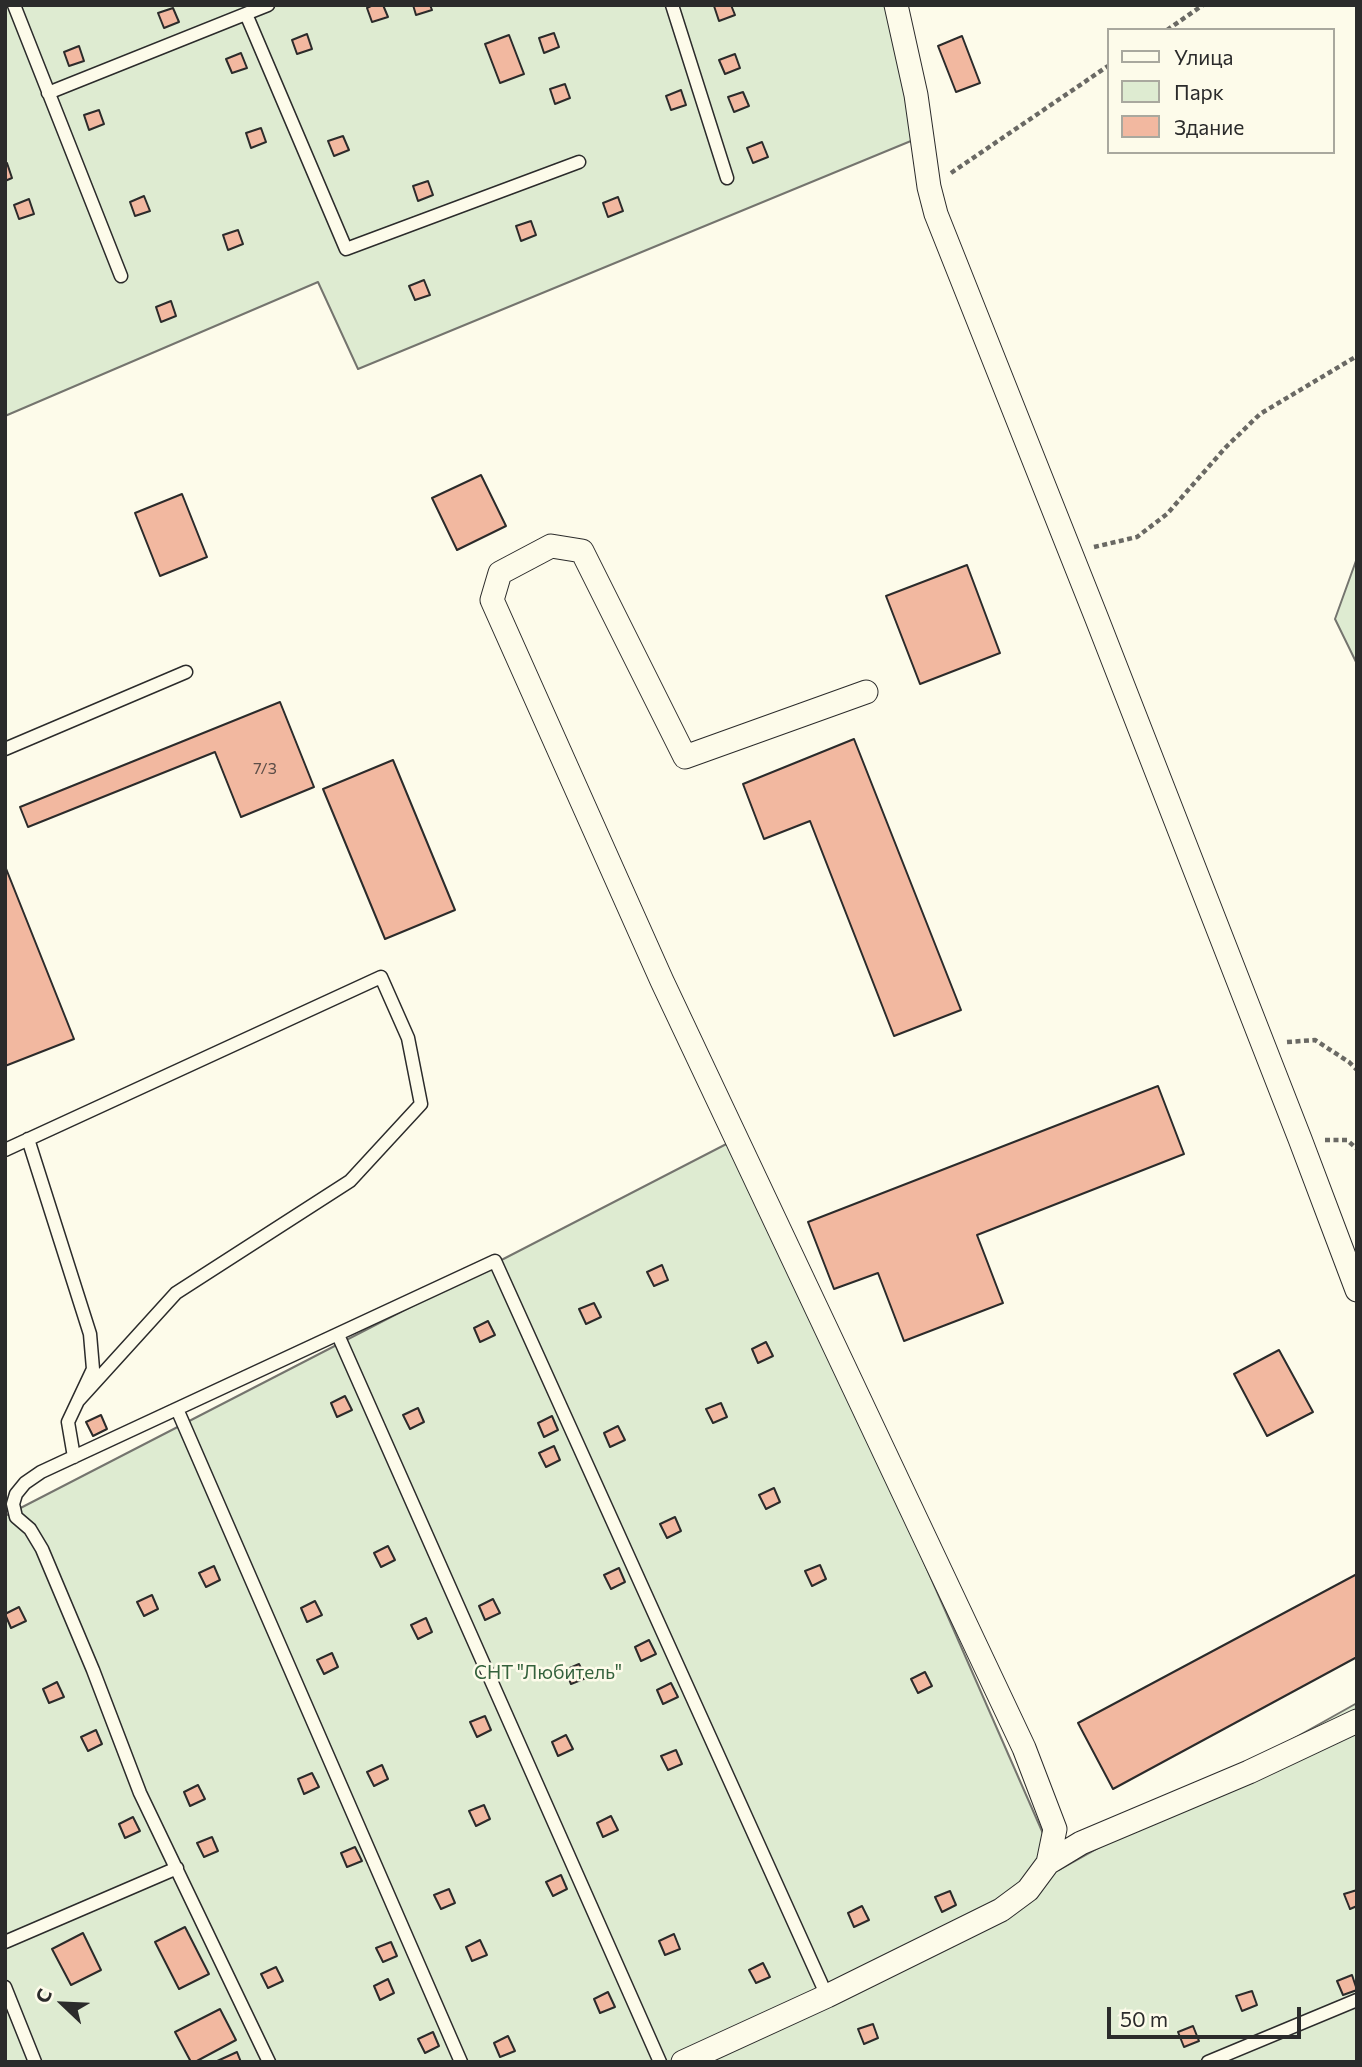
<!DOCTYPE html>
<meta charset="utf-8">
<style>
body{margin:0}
#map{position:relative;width:1362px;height:2067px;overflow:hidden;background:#fdfbea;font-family:Commissioner,sans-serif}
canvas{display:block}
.frame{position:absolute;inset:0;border:7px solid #2b2b2b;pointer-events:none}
.legend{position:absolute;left:1107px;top:28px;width:228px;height:126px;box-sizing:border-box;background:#fdfbea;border:2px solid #a9a89e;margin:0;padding:9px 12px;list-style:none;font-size:21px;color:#2b2b2b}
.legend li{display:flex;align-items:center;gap:14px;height:35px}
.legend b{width:35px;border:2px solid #a9a89e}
.north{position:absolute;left:28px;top:1969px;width:70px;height:70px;-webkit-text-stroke:5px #fdfbea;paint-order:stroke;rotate:293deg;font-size:19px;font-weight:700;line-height:28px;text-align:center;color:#2b2b2b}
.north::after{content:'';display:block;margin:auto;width:24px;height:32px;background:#2b2b2b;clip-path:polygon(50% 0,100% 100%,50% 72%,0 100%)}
.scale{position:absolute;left:1107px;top:2007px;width:194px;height:32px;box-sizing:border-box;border:4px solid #2b2b2b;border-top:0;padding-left:9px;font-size:21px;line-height:24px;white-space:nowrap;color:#2b2b2b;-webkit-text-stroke:5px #fdfbea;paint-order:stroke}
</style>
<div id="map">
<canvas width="1362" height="2067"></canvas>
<div class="frame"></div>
<ul class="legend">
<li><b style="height:9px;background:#fdfbea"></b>Улица</li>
<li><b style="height:19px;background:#deebd1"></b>Парк</li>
<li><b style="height:19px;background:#f2b8a0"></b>Здание</li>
</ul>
<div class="north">С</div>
<div class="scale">50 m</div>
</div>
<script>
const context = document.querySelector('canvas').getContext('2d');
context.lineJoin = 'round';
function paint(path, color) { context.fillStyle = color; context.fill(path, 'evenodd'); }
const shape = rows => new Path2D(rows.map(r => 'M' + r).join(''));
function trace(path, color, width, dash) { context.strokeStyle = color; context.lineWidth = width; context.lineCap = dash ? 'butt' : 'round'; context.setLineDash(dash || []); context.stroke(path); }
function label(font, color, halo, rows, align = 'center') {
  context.font = font + ' Commissioner,sans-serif'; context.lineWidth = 5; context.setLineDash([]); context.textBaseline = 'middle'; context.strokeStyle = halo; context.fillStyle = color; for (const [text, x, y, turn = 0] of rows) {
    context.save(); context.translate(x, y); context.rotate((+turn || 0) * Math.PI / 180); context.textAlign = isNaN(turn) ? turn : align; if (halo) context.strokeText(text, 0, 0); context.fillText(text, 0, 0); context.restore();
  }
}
const green = shape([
 [5,5,888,5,923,136,358,369,318,282,5,416,5,5],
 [1357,558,1357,664,1335,619,1357,558],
 [738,1138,1059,1870,1357,1703,1357,2062,5,2062,5,1516,738,1138]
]);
const building = shape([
 [373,5,383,5,388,17,372,22,367,8,373,5],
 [413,5,430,5,432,10,416,15,413,5],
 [717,5,731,5,735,15,719,21,714,6,717,5],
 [173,8,179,22,164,28,158,13,173,8],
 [554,33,559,47,544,53,539,38,554,33],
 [307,34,312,49,297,54,292,40,307,34],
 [509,35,524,74,500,83,485,44,509,35],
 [962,36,980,83,956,92,938,46,962,36],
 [79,46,84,61,69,66,64,52,79,46],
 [241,53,247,68,232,73,226,59,241,53],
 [735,54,740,68,725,74,719,60,735,54],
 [565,84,570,98,555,104,550,89,565,84],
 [681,90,686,105,671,110,666,96,681,90],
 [743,92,749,106,734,112,728,97,743,92],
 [99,110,104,124,89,130,84,115,99,110],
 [261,128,266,142,251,148,246,133,261,128],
 [343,136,349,150,334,156,328,141,343,136],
 [762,142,768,157,753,163,747,148,762,142],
 [7,163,12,178,5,181,5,164,7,163],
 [428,181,433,195,418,201,413,186,428,181],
 [144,196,150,211,135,216,130,202,144,196],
 [618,197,623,211,608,217,603,203,618,197],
 [29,199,34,214,19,219,14,205,29,199],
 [531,221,536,235,521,241,516,226,531,221],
 [238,230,243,244,228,250,223,235,238,230],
 [424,280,430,295,415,300,409,286,424,280],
 [171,301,176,316,161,322,156,307,171,301],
 [481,475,506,526,457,550,432,498,481,475],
 [182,494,207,557,160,576,135,513,182,494],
 [967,565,1000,653,920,684,886,596,967,565],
 [280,702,314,787,241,817,215,752,28,827,20,807,280,702],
 [854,739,961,1010,894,1036,810,821,764,839,743,784,854,739],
 [393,760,455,910,385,939,323,789,393,760],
 [5,866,74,1039,5,1066,5,866],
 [1158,1086,1184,1154,977,1235,1003,1303,904,1341,878,1273,834,1289,808,1222,1158,1086],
 [662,1265,668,1280,654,1286,647,1272,662,1265],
 [594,1303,601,1317,586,1324,579,1309,594,1303],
 [488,1321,495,1335,480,1342,474,1328,488,1321],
 [766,1342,773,1356,758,1363,752,1349,766,1342],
 [1279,1350,1313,1412,1267,1436,1234,1374,1279,1350],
 [345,1396,352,1410,337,1417,331,1403,345,1396],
 [721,1403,727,1417,713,1423,706,1409,721,1403],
 [418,1408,424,1422,410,1429,403,1415,418,1408],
 [101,1415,107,1429,93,1436,86,1422,101,1415],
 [552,1416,558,1430,544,1437,538,1423,552,1416],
 [618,1426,625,1440,610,1447,604,1433,618,1426],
 [554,1446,560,1460,546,1467,539,1453,554,1446],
 [774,1488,780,1502,766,1509,759,1495,774,1488],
 [675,1517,681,1531,667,1538,660,1524,675,1517],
 [388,1546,395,1560,381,1567,374,1553,388,1546],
 [820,1565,826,1579,812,1586,805,1571,820,1565],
 [214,1566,220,1580,206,1587,199,1573,214,1566],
 [619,1568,625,1582,611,1589,604,1575,619,1568],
 [1357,1574,1357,1657,1113,1789,1078,1723,1357,1574],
 [152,1595,158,1609,144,1616,137,1602,152,1595],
 [493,1599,500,1613,485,1620,479,1606,493,1599],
 [315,1601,322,1615,307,1622,301,1608,315,1601],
 [19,1607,26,1621,11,1628,5,1614,19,1607],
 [426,1618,432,1632,418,1639,411,1625,426,1618],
 [649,1640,656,1654,641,1661,635,1647,649,1640],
 [332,1653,338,1667,324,1674,317,1660,332,1653],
 [579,1664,586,1678,571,1684,565,1670,579,1664],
 [925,1672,932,1686,918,1693,911,1679,925,1672],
 [57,1682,64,1697,49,1703,43,1689,57,1682],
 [671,1683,678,1697,663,1704,657,1690,671,1683],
 [485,1716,491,1730,477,1737,470,1722,485,1716],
 [96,1730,102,1744,88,1751,81,1737,96,1730],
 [566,1735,573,1749,558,1756,552,1742,566,1735],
 [676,1750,682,1764,668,1770,661,1756,676,1750],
 [382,1765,388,1779,374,1786,367,1772,382,1765],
 [312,1773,319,1787,304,1794,298,1779,312,1773],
 [198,1785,205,1799,190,1806,184,1792,198,1785],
 [484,1805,490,1819,476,1826,469,1811,484,1805],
 [611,1816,618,1830,603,1837,597,1823,611,1816],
 [133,1817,140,1831,125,1838,119,1824,133,1817],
 [212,1837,218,1851,204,1857,197,1843,212,1837],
 [355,1847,362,1861,347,1867,341,1853,355,1847],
 [561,1875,567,1889,553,1896,546,1882,561,1875],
 [449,1889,455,1903,441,1909,434,1895,449,1889],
 [1357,1890,1357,1906,1350,1909,1344,1894,1357,1890],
 [950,1891,956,1905,942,1912,935,1897,950,1891],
 [862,1906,869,1920,854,1927,848,1913,862,1906],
 [185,1927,209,1974,179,1989,155,1942,185,1927],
 [83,1933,101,1970,71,1985,52,1949,83,1933],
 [674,1934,680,1949,665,1955,659,1941,674,1934],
 [480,1940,487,1955,472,1961,466,1947,480,1940],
 [391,1942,397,1956,383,1962,376,1948,391,1942],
 [763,1963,770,1977,756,1983,749,1970,763,1963],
 [276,1967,283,1981,268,1988,261,1974,276,1967],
 [1352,1975,1357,1990,1343,1995,1337,1981,1352,1975],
 [388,1979,394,1993,380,2000,374,1986,388,1979],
 [1252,1991,1257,2005,1242,2011,1236,1996,1252,1991],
 [608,1992,615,2007,600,2013,594,1999,608,1992],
 [220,2009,236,2040,195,2062,191,2062,175,2032,220,2009],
 [873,2024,878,2038,864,2044,858,2029,873,2024],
 [1193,2026,1199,2041,1184,2047,1178,2032,1193,2026],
 [433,2032,439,2046,425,2053,418,2039,433,2032],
 [508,2036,515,2051,500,2057,494,2043,508,2036],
 [237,2052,241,2062,215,2062,237,2052]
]);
const path = shape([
 [1167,30,1203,5],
 [951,173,1108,66],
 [1094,547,1137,537,1167,514,1226,447,1260,414,1357,356],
 [1287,1042,1315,1040,1349,1062,1357,1070],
 [1325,1140,1347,1140,1357,1149]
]);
const lane = shape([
 [14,5,121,276],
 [672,5,727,178],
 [246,14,346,249,579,162],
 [48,93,268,5],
 [5,749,186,672],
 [28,1139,90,1334,93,1369,68,1422,74,1457],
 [5,1150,381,977,408,1038,421,1104,350,1181,176,1293,78,1401],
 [338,1335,660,2062],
 [177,1409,461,2062],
 [5,1942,177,1868],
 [5,1987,35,2062],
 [269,2062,140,1793,93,1670,42,1549,30,1529,16,1517,13,1504,16,1494,25,1483,41,1472,495,1261,827,1996],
 [1208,2062,1357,2000]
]);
const street = shape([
 [896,5,916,95,929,187,936,214,1097,619,1300,1139,1357,1290],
 [1048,1863,1081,1843,1249,1772,1357,1721],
 [683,2062,827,1996,1001,1910,1028,1890,1048,1863,1055,1829,1024,1748,662,981,492,600,500,573,551,546,582,551,685,757,866,692]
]);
const numberNames = [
 ["7/3",265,769]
];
const parkNames = [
 ["СНТ \"Любитель\"",548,1673]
];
paint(green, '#deebd1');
trace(green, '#74746e', 2);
paint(building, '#f2b8a0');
trace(building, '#2b2b2b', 2);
trace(lane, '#2b2b2b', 15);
trace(street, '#2b2b2b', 25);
trace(path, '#6a6964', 4.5, [5, 3.5]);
trace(lane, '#fdfbea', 12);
trace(street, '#fdfbea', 23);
label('16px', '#5d4e48', null, numberNames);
label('19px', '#34623c', '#fdfbea', parkNames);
</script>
